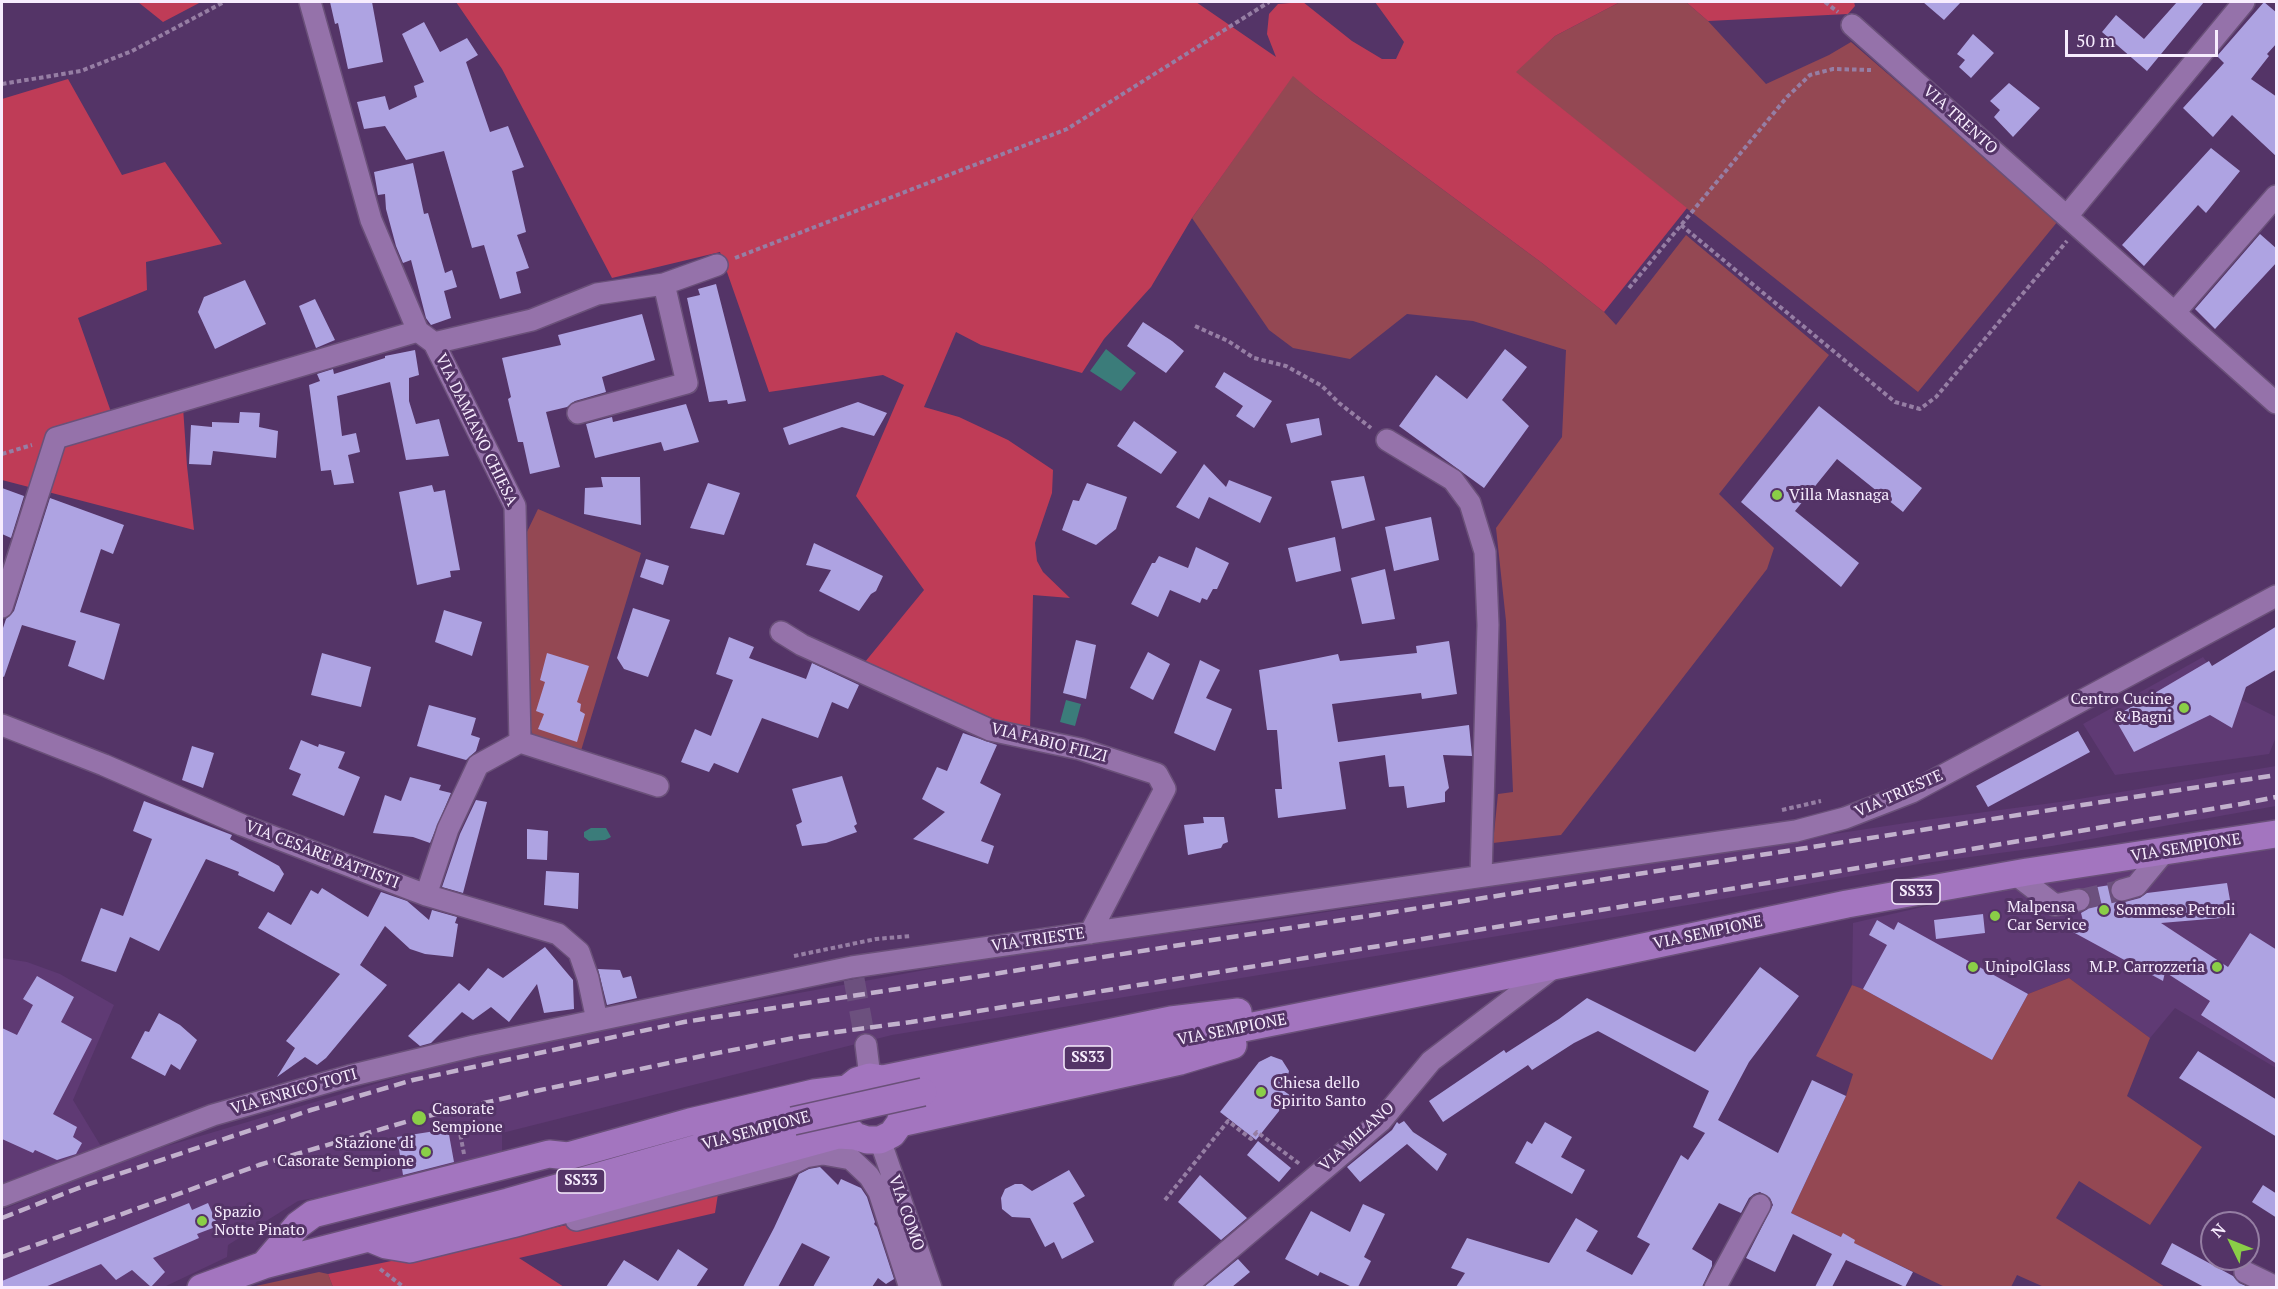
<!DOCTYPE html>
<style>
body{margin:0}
#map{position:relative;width:2278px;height:1289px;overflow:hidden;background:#543467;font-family:"PT Serif",serif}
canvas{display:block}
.frame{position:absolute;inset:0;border:3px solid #f7ecfe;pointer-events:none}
.north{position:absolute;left:2200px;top:1211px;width:60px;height:60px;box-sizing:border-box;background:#543467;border:2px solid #957ea3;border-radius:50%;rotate:313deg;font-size:16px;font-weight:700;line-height:24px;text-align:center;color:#f7ecfe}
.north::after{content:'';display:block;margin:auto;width:21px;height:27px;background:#8ace47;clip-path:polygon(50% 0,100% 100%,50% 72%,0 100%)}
.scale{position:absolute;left:2065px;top:30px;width:153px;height:27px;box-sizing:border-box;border:3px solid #f7ecfe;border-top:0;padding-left:8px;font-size:18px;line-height:21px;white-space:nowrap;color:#f7ecfe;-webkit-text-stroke:4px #543467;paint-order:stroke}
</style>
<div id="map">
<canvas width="2278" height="1289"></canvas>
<div class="frame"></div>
<div class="north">N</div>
<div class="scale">50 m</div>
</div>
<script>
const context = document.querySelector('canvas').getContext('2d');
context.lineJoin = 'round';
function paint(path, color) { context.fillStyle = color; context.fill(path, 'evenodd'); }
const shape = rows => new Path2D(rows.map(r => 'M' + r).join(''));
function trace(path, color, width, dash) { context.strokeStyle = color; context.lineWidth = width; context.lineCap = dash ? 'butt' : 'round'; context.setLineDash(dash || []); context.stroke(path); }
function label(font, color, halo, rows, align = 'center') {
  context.font = font + ' "PT Serif",serif'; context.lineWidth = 6; context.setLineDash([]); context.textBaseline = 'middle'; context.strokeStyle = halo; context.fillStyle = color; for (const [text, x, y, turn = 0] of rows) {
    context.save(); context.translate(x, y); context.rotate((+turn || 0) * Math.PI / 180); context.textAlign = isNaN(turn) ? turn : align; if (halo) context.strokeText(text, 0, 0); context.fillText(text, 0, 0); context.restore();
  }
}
const built = shape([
 [2203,657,2229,691,2242,700,2276,717,2276,737,2269,754,2115,775,2083,724],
 [2276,766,2276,806,2052,846,1925,863,1694,904,892,1035,502,1133,502,1154,383,1185,298,1201,228,1245,227,1257,164,1287,2,1288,2,1210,140,1154,459,1059,651,1020,1034,950,1255,923,1925,820,2067,801],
 [2276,846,2276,1068,2175,1008,2150,1038,2069,978,2028,994,1992,1060,1863,989,1852,985,1853,923,2009,887],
 [2,958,27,962,60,974,114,1005,73,1100,102,1148,2,1187]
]);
const green = shape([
 [1620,2,1686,2,1708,21,1766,84,1829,55,1851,42,2058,221,1918,392,1515,72,1555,36],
 [1293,75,1314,94,1542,263,1604,312,1616,325,1686,235,1829,355,1719,494,1774,548,1767,569,1561,835,1493,843,1498,794,1513,792,1506,621,1496,528,1562,437,1566,350,1473,321,1407,314,1350,359,1293,348,1269,330,1192,218],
 [538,509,641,553,580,754,547,744,533,735,527,721,524,538],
 [2069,978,2150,1038,2127,1096,2202,1147,2150,1225,2079,1181,2056,1218,2165,1287,2044,1287,2017,1275,2011,1287,1945,1287,1791,1213,1846,1096,1853,1074,1816,1056,1852,985,1863,989,1992,1060,2028,994],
 [319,1272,328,1274,333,1287,247,1288]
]);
const forest = shape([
 [138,2,201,2,163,22],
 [456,2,1196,2,1276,57,1267,34,1269,14,1278,4,1303,2,1352,41,1382,59,1396,59,1404,42,1375,2,1620,2,1555,36,1516,72,1687,208,1604,312,1542,263,1314,94,1293,76,1192,218,1151,287,1104,339,1082,373,981,345,956,332,924,407,959,417,1008,440,1053,470,1052,493,1035,543,1037,561,1043,572,1070,598,1033,595,1030,731,954,705,865,662,924,590,856,496,904,385,883,375,769,392,720,252,612,278,502,69],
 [1686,2,1854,2,1855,6,1848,14,1708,21],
 [68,79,122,175,165,162,222,244,146,262,147,290,78,318,117,429,183,407,187,466,194,530,2,480,2,99],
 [718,1194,715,1213,519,1258,564,1287,333,1287,328,1274]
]);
const water = shape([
 [1106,349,1136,373,1121,391,1090,371],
 [1066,700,1081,704,1075,726,1060,722],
 [591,828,606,828,611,837,605,840,589,841,584,837,584,832]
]);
const building = shape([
 [330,2,372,2,383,62,348,69,338,23,335,24],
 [1923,2,1961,2,1944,20],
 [2177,2,2204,2,2147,71,2102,32,2116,15,2144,39],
 [2264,2,2277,13,2277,43,2267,54,2269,56,2251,79,2277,97,2277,157,2232,115,2213,137,2183,108,2224,63,2217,56],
 [424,22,440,52,467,38,478,55,466,62,490,132,508,126,524,167,512,171,526,232,517,235,529,268,516,272,521,293,500,299,484,245,472,248,444,151,406,160,385,126,364,129,357,102,385,96,389,110,417,97,414,86,424,82,402,34],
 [1973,34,1994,53,1971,78,1959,67,1965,60,1957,54],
 [2009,83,2040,108,2013,137,1994,117,2000,110,1990,101],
 [2211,148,2240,171,2206,213,2198,205,2144,266,2122,245],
 [413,163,424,214,428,213,445,273,452,270,457,287,444,291,451,318,431,325,426,318,411,260,403,263,396,246,386,209,385,194,378,195,374,172],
 [2260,234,2277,249,2277,262,2215,329,2195,309],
 [245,280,266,324,215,349,198,312,204,297],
 [716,284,746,401,728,404,727,400,709,402,687,298,700,295,698,289],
 [315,299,335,340,316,348,299,306],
 [642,314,655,360,602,377,606,392,575,401,567,407,546,412,560,467,530,474,523,442,518,442,508,399,511,397,502,358,561,345,558,335],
 [1143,322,1172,341,1184,351,1166,373,1127,346],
 [1505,349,1527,367,1502,400,1529,426,1484,488,1399,426,1436,375,1467,399],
 [415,350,419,375,409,378,409,401,416,424,439,419,449,456,406,460,390,382,337,396,342,436,356,433,360,452,348,455,354,483,334,485,331,470,321,471,309,385,320,381,317,374,333,369,334,374,385,358,385,356],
 [1224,372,1272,401,1254,428,1236,416,1243,406,1215,387],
 [858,402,887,413,874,436,842,427,789,445,783,428],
 [686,404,699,442,664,451,661,442,595,458,586,424,612,417,613,422],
 [1819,406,1922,488,1903,512,1837,459,1795,511,1859,563,1841,587,1741,502],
 [240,412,260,413,259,427,278,431,276,458,213,451,211,465,189,464,191,425,212,427,212,422,239,423],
 [1319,418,1322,435,1291,443,1286,424],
 [1134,421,1177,452,1161,474,1117,446],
 [1204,464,1226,487,1229,480,1272,497,1260,523,1209,497,1199,519,1176,507],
 [1364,476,1375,520,1342,529,1331,481],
 [601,477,640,477,641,525,584,514,585,488,603,487],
 [708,483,740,493,724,535,690,528],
 [1087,483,1127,497,1116,529,1096,545,1062,530,1073,500,1079,501],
 [432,485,434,492,445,490,460,570,450,571,451,577,417,585,399,492],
 [2,488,24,496,11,538,2,534],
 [50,498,124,525,113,554,101,549,80,612,120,624,104,680,68,666,76,641,22,625,4,677,2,676,2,631,6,619,14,611],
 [1431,517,1439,560,1394,571,1385,527],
 [1335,537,1341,571,1296,582,1288,548],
 [814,543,883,576,876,591,871,594,859,611,819,591,831,570,806,565],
 [1196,547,1229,563,1217,589,1213,589,1207,600,1202,598,1200,603,1170,590,1158,617,1131,604,1152,563,1155,563,1159,556,1188,568],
 [646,559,669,566,663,585,640,577],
 [1385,569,1395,619,1362,624,1351,578],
 [633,608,670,620,648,677,624,669,617,658],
 [444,610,482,622,472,656,435,642],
 [2277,626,2277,669,2246,687,2232,728,2210,715,2134,752,2114,717,2209,661,2212,666],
 [729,637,754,647,749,658,806,679,812,663,859,685,848,709,832,702,818,738,762,718,738,773,714,763,709,772,681,762,695,729,711,736,733,680,716,674],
 [1076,640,1096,645,1086,699,1063,693],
 [1449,641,1457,694,1422,699,1421,693,1332,704,1338,742,1469,725,1472,756,1443,755,1449,788,1445,792,1445,802,1407,808,1404,786,1389,787,1385,755,1339,762,1346,809,1278,818,1275,789,1282,789,1277,730,1267,730,1259,670,1338,654,1340,661,1417,653,1416,646],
 [1148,652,1170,664,1153,700,1130,688],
 [322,653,371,667,361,707,311,695],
 [547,653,589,666,577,702,581,704,580,711,585,714,577,742,538,729,544,714,536,711,545,682,540,680],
 [1200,660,1220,670,1206,698,1232,709,1215,751,1174,733],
 [429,705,476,718,471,735,480,738,476,751,466,760,417,746],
 [2078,731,2090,752,1988,807,1976,786],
 [963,733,997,745,980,783,1001,794,981,841,994,846,988,864,913,839,945,812,922,799,937,767,947,771],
 [301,740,318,747,319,744,345,752,338,768,360,777,344,816,292,795,301,774,289,769],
 [192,746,214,753,203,788,182,780],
 [842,776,857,824,854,826,857,832,826,843,802,846,796,825,802,822,792,789],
 [410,777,441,785,439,790,451,793,430,843,413,837,373,833,385,795,401,801],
 [476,800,487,802,463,893,442,887,460,834],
 [144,801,232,835,230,839,279,866,284,874,274,892,238,875,239,872,206,859,159,951,130,937,116,972,81,961,101,908,123,916,152,839,133,831],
 [1203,817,1224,817,1228,842,1223,844,1221,848,1188,855,1184,825,1204,823],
 [527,829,548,831,547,860,527,859],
 [546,871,579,873,578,909,544,905],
 [2227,883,2233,917,2161,923,2228,967,2250,933,2277,950,2277,1064,2201,1015,2210,1001,2165,972,2163,981,2073,932,2083,921,2081,913,2088,909,2091,903,2091,897,2085,889,2110,885,2110,893,2113,899,2118,902,2125,902,2140,898,2147,893],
 [322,888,368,917,381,892,407,901,429,920,432,910,457,917,455,923,458,924,453,957,425,954,410,949,385,926,360,965,387,985,326,1058,317,1065,305,1057,277,1077,295,1048,286,1041,340,974,258,928,268,912,291,925,311,890,318,894],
 [1983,914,1985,933,1936,939,1934,920],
 [1877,920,1894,930,1898,922,2028,994,1992,1060,1863,989,1887,945,1869,935],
 [545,947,573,980,574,1009,544,1013,537,984,509,1022,491,1007,473,1020,462,1012,431,1043,420,1046,408,1036,459,983,469,991,488,968,503,978],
 [1760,967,1799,996,1749,1062,1718,1120,1778,1153,1812,1080,1846,1096,1791,1213,1841,1237,1843,1233,1855,1240,1854,1243,1913,1272,1905,1287,1846,1260,1832,1287,1815,1287,1832,1254,1793,1234,1775,1272,1746,1258,1773,1205,1770,1198,1760,1192,1754,1194,1749,1198,1741,1213,1719,1203,1692,1249,1712,1261,1712,1266,1702,1287,1456,1287,1465,1273,1451,1268,1467,1238,1549,1263,1576,1218,1598,1231,1586,1251,1632,1275,1650,1244,1637,1237,1681,1155,1688,1160,1705,1133,1693,1127,1709,1091,1598,1031,1574,1043,1532,1070,1528,1065,1443,1122,1429,1101,1504,1050,1506,1053,1559,1019,1587,998,1695,1052],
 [598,969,620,970,623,978,631,976,637,998,607,1005],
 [37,976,74,997,61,1022,92,1039,53,1114,77,1127,73,1137,82,1143,76,1154,57,1160,35,1150,33,1153,2,1139,2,1028,17,1035,33,1005,23,999],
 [159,1013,180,1025,197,1040,180,1070,171,1064,165,1076,131,1058,145,1031,149,1032],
 [2198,1051,2277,1100,2277,1137,2179,1078],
 [1271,1056,1282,1060,1289,1071,1284,1091,1291,1096,1256,1140,1220,1112,1259,1062],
 [1404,1121,1413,1132,1447,1154,1437,1171,1407,1144,1360,1182,1347,1167,1392,1130,1397,1122,1399,1124],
 [1545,1122,1572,1137,1561,1157,1585,1170,1572,1194,1515,1163,1527,1141,1532,1144],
 [448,1129,454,1162,403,1175,397,1137],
 [1258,1141,1291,1168,1279,1182,1247,1155],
 [820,1167,838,1185,841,1179,861,1188,867,1197,875,1222,874,1224,877,1227,894,1279,886,1284,878,1278,872,1287,813,1287,830,1257,802,1243,778,1287,743,1287,774,1228,799,1174,809,1169],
 [1069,1170,1085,1196,1073,1203,1094,1242,1062,1259,1054,1242,1045,1247,1030,1218,1012,1217,1002,1209,1001,1198,1005,1189,1015,1184,1022,1184,1032,1191],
 [1200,1175,1247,1218,1221,1240,1178,1202],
 [2263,1185,2277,1194,2277,1218,2252,1202],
 [189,1203,192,1210,208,1203,218,1226,197,1234,199,1238,153,1258,165,1272,151,1287,132,1270,116,1280,101,1264,45,1287,2,1287,2,1281],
 [1363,1204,1385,1214,1364,1257,1371,1261,1358,1287,1352,1287,1320,1272,1318,1276,1285,1259,1311,1211,1350,1232],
 [2172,1243,2233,1276,2239,1283,2248,1287,2204,1287,2161,1264],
 [678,1249,708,1269,696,1287,606,1287,624,1260,658,1281],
 [1238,1259,1250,1272,1232,1287,1204,1287]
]);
const minorTunnel = shape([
 [2079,900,2122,890],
 [854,979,866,1045]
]);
const path = shape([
 [1825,2,1838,12],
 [2,84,81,71,132,51,224,2],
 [1681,225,1895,402,1920,409,1936,397,2067,241],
 [735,258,1067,129,1269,2],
 [1629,288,1787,97,1810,75,1833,69,1871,70],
 [1195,326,1228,341,1254,358,1286,366,1322,386,1339,403,1371,428],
 [2,454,32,445],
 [1782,810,1821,801],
 [794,956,876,939,911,936],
 [464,1154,460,1133,467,1130],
 [1165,1200,1228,1121,1251,1139,1257,1132,1301,1165],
 [380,1269,405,1288]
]);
const minor = shape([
 [310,2,371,220,418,331,434,343,515,506,520,742,478,765,448,829,426,895],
 [1852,25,2276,403],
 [2067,216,2244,2],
 [664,284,717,265],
 [2175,312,2276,196],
 [434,343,532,320,597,294,664,284,687,383,578,413],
 [1387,440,1453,480,1470,503,1485,552,1488,625,1481,876],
 [2,607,56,438,418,331],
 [781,632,802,645,990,730,1080,749,1157,774,1165,789,1090,933],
 [2,725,104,765,242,825,426,895,558,934,579,952,588,978,597,1020],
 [520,742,658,786],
 [2015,874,2055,905,2079,900],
 [2122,890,2136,886,2165,851],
 [866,1045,870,1077],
 [880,1140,931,1288],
 [2,1196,213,1115,349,1076,474,1046,852,967,1796,831,1845,818,1912,792,2276,596],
 [576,1220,787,1166,805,1157,823,1154,851,1159,869,1176,879,1192,910,1288],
 [2245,1272,2276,1287],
 [1184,1288,1381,1121,1431,1061,1557,965],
 [1715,1288,1760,1205]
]);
const major = shape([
 [883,1079,1171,1020,1238,1012],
 [923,1092,1558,965,1847,904,2027,872,2276,834],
 [900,1123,1180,1061,1233,1045],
 [369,1238,386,1245,410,1249,512,1224,838,1135,855,1136,867,1140,880,1140,892,1134,900,1123,903,1110,902,1098,894,1086,883,1079,870,1077,857,1081,847,1089,841,1101,841,1114,845,1126,855,1136],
 [264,1265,298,1225,313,1214,549,1154,568,1156,690,1122,814,1093,847,1089],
 [201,1288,264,1265,508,1202,793,1121]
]);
const rail = shape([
 [2,1218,86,1185,311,1110,413,1080,684,1022,2276,775],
 [2,1257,259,1165,419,1118,536,1091,702,1056,799,1037,911,1022,1810,876,2241,804,2276,797]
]);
const majorBridge = shape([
 [793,1121,923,1092]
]);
const markers = [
 [1777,495,6,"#8ace47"],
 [2184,708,6,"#8ace47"],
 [2104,910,6,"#8ace47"],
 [1995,916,6,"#8ace47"],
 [1973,967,6,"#8ace47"],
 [2217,967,6,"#8ace47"],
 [1261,1092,6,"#8ace47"],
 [419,1118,8,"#8ace47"],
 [426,1152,6,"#8ace47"],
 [202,1221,6,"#8ace47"]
];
const shields = [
 [1916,892,48],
 [1088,1058,48],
 [581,1181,48]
];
const shieldNames = [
 ["SS33",1916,892],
 ["SS33",1088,1058],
 ["SS33",581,1181]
];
const streetNames = [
 ["VIA TRENTO",1960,120,42],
 ["VIA DAMIANO CHIESA",476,430,64],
 ["VIA FABIO FILZI",1049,743,14],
 ["VIA TRIESTE",1899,794,-24],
 ["VIA SEMPIONE",2186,848,-9],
 ["VIA CESARE BATTISTI",322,855,21],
 ["VIA SEMPIONE",1708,933,-12],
 ["VIA TRIESTE",1038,940,-8],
 ["VIA SEMPIONE",1232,1030,-11],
 ["VIA ENRICO TOTI",294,1092,-16],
 ["VIA SEMPIONE",756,1131,-15],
 ["VIA MILANO",1357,1137,-42],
 ["VIA COMO",906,1213,71]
];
const poiNames = [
 ["Villa Masnaga",1789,495],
 ["Centro Cucine",2172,699,"right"],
 ["& Bagni",2172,717,"right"],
 ["Malpensa",2007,907],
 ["Car Service",2007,925],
 ["Sommese Petroli",2116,910],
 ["UnipolGlass",1985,967],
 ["M.P. Carrozzeria",2205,967,"right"],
 ["Chiesa dello",1273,1083],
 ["Spirito Santo",1273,1101],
 ["Casorate",432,1109],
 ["Sempione",432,1127],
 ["Stazione di",414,1143,"right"],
 ["Casorate Sempione",414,1161,"right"],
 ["Spazio",214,1212],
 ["Notte Pinato",214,1230]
];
paint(built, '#5f3a74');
paint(green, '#944853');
paint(forest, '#bf3c57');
paint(water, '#3b7c7a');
paint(building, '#aea3e2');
trace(minorTunnel, '#6c507e', 21, [21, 10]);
trace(minor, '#6a5079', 24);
trace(major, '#6a5079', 30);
trace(path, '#967ea4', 4, [4.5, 3]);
trace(minor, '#9572aa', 21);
trace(major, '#a375bf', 27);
trace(rail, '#c2b1cd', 4.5, [12, 6]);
trace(majorBridge, '#6a5079', 30, []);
trace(majorBridge, '#a375bf', 27);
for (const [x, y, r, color] of markers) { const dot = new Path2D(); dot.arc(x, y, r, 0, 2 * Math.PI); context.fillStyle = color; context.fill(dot); trace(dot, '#543467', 2); }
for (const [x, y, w] of shields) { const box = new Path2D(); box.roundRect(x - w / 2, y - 12, w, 24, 4.5); context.fillStyle = '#543467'; context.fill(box); trace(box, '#f7ecfe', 1.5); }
label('bold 15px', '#f7ecfe', null, shieldNames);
label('16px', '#f7ecfe', '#543467', streetNames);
label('16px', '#f7ecfe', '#543467', poiNames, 'left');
</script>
